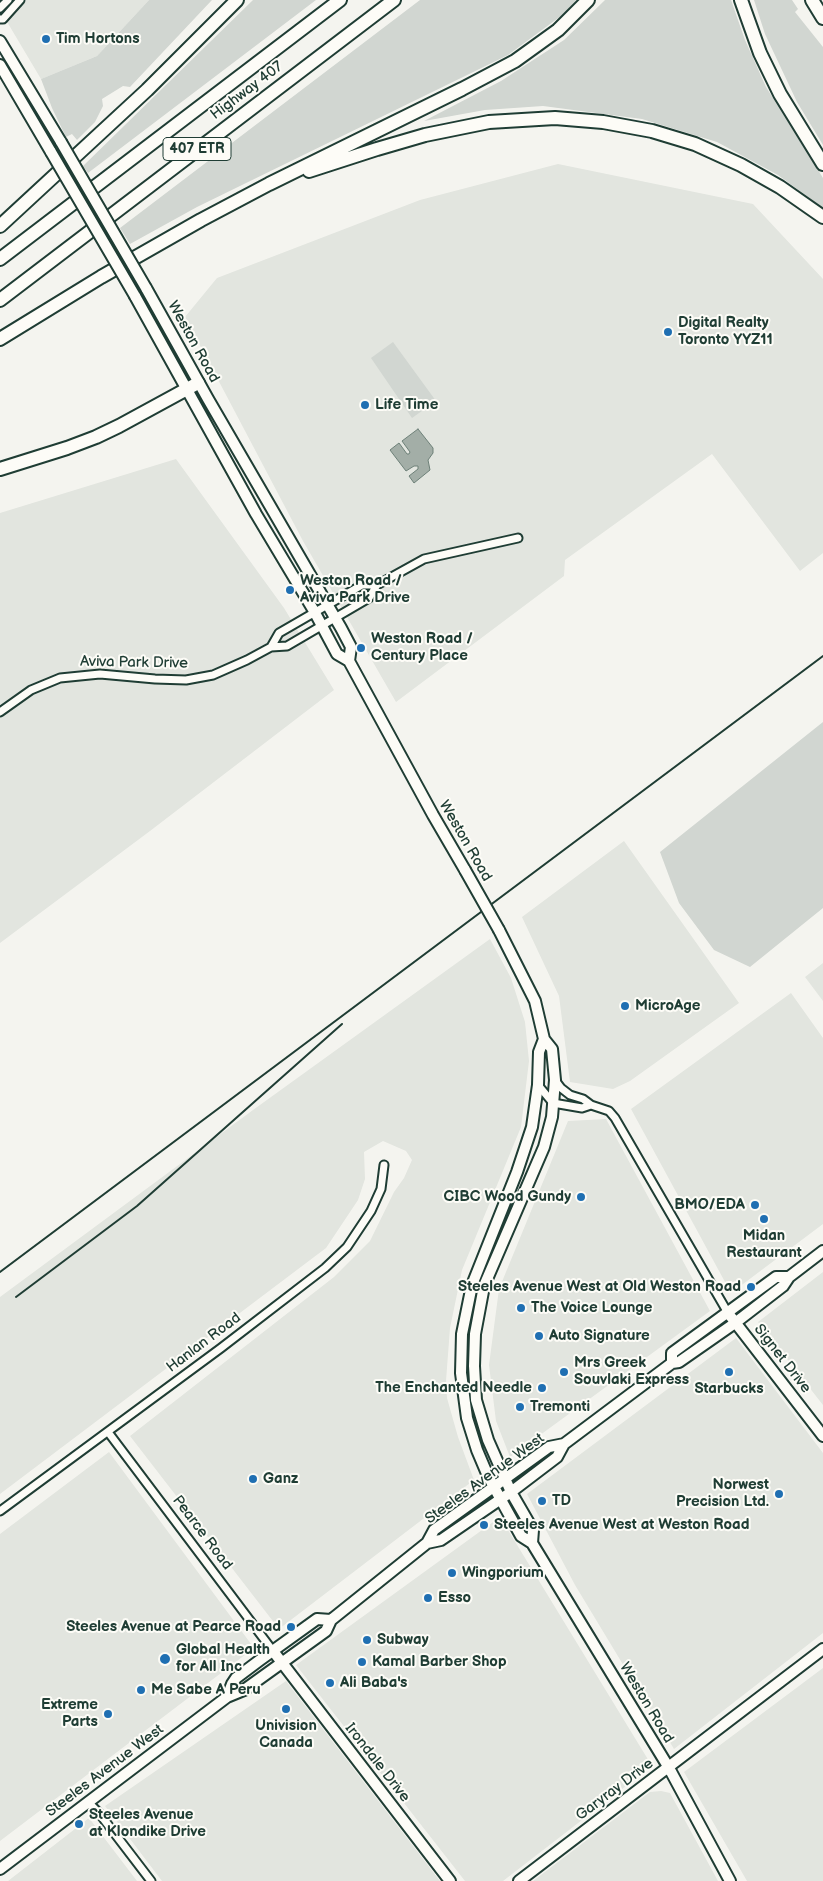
<!DOCTYPE html>
<style>
body{margin:0}
canvas{display:block;background:#f4f4ef}
</style>
<canvas width="823" height="1881"></canvas>
<script>
const context = document.querySelector('canvas').getContext('2d');
context.lineJoin = 'round';
function paint(path, color) { context.fillStyle = color; context.fill(path, 'evenodd'); }
const shape = rows => new Path2D(rows.map(r => 'M' + r).join(''));
function trace(path, color, width, dash) { context.strokeStyle = color; context.lineWidth = width; context.lineCap = dash ? 'butt' : 'round'; context.setLineDash(dash || []); context.stroke(path); }
function label(font, color, halo, rows, align = 'center') {
  context.font = font + ' "Balsamiq Sans",sans-serif'; context.lineWidth = 4; context.setLineDash([]); context.textBaseline = 'middle'; context.strokeStyle = halo; context.fillStyle = color; for (const [text, x, y, turn = 0] of rows) {
    context.save(); context.translate(x, y); context.rotate((+turn || 0) * Math.PI / 180); context.textAlign = isNaN(turn) ? turn : align; if (halo) context.strokeText(text, 0, 0); context.fillText(text, 0, 0); context.restore();
  }
}
const built = shape([
 [0,0,149,0,97,56,41,79,0,10],
 [558,164,753,204,823,279,823,553,800,571,712,454,565,560,564,576,396,702,303,541,185,317,217,278,420,200],
 [176,459,284,608,334,690,150,831,0,943,0,513],
 [624,841,739,1003,630,1081,613,1089,570,1082,559,996,522,917],
 [490,939,511,978,525,1022,529,1061,521,1127,462,1270,450,1328,446,1381,447,1398,458,1437,474,1480,279,1629,130,1436,334,1277,370,1241,394,1192,404,1178,412,1160,406,1151,383,1141,364,1152,365,1179,358,1200,326,1248,0,1494,0,1297,253,1110],
 [823,963,823,1001,805,977],
 [791,993,823,1038,823,1224,731,1293,631,1109],
 [606,1119,710,1311,510,1457,496,1421,489,1365,499,1289,568,1121],
 [823,1272,823,1405,758,1322],
 [736,1338,823,1453,823,1633,674,1749,575,1585,527,1494],
 [109,1452,254,1648,0,1841,0,1534],
 [500,1517,652,1766,503,1881,465,1881,296,1665],
 [823,1668,823,1881,747,1881,684,1772],
 [286,1681,440,1881,162,1881,105,1806],
 [661,1791,670,1793,718,1881,533,1881,650,1792],
 [89,1818,137,1881,8,1881]
]);
const green = shape([
 [149,0,212,0,130,87,123,86,102,99,103,106,95,122,77,140,72,134,66,137,52,108,41,79,97,56],
 [253,0,316,0,88,173,83,166],
 [420,0,576,0,565,13,508,55,197,207,130,244,120,228],
 [605,0,731,0,745,40,766,87,823,178,823,208,778,175,717,142,642,119,543,106,485,110,424,121,501,81,564,40],
 [754,0,792,0,798,9,795,12,823,47,823,145,797,102,765,34],
 [393,342,436,401,412,418,371,358],
 [823,722,823,908,750,967,714,950,679,903,660,852]
]);
const water = shape([
 [418,429,433,448,433,453,428,460,430,470,414,483,409,476,418,469,418,466,414,466,406,471,390,450,399,443,407,454,409,454,410,452,402,441,418,429]
]);
const street = shape([
 [0,8,8,0],
 [0,19,3,19,20,0],
 [271,647,279,633,362,585,377,585,424,559,518,538],
 [0,712,31,690,60,678,100,674,155,679,186,680,213,675,247,660,271,647,287,646,369,598,377,585],
 [555,1080,561,1088,570,1095,583,1099,591,1105,609,1111,615,1118,728,1313],
 [538,1085,553,1103,582,1108,591,1105],
 [108,1432,273,1651],
 [0,1511,221,1348,325,1268,347,1247,371,1211,381,1189,384,1165],
 [89,1803,99,1813,151,1881]
]);
const secondary = shape([
 [0,41,61,142],
 [0,65,51,152],
 [146,288,208,399,341,628,351,647,349,661],
 [135,296,256,514,314,611,337,654,349,661,433,815,465,870],
 [499,930,535,1001,544,1039,552,1049,555,1080,552,1117,544,1147,484,1286,475,1334,474,1366,476,1400,488,1440,511,1492,533,1530,532,1543],
 [544,1039,539,1052,538,1085,532,1127,517,1172,472,1285,462,1334,461,1373,467,1418,477,1450,488,1476,506,1509,521,1536,532,1543,669,1768,730,1881],
 [728,1313,823,1436],
 [672,1363,672,1353,776,1277,789,1277],
 [427,1543,441,1540,511,1492,557,1457,564,1444],
 [273,1651,450,1881],
 [227,1697,232,1684,236,1678,260,1660,317,1619,331,1620],
 [0,1869,227,1697,244,1690,326,1631,331,1620,427,1543,434,1530,549,1447,564,1444,672,1363,679,1362,735,1323,783,1286,789,1277,823,1251],
 [519,1881,823,1649]
]);
const highway = shape([
 [741,0,760,53,780,94,823,164],
 [812,0,823,18],
 [309,171,377,149,425,135,489,122,555,118,603,122,652,131,695,144,741,165,780,187,823,217],
 [0,226,147,90,237,0],
 [0,259,340,0],
 [0,300,394,0],
 [0,339,101,277,201,220,269,184,462,89,515,61,558,30,588,0],
 [0,469,67,448,96,437,119,426,198,383]
]);
const rail = shape([
 [0,1272,823,656],
 [16,1297,137,1206,342,1024]
]);
const secondaryBridge = shape([
 [61,142,146,288],
 [51,152,135,296],
 [465,870,499,930]
]);
const markers = [
 [46,39,5,"#1f6fb2"],
 [668,332,5,"#1f6fb2"],
 [365,405,5,"#1f6fb2"],
 [290,590,5,"#1f6fb2"],
 [361,648,5,"#1f6fb2"],
 [625,1006,5,"#1f6fb2"],
 [581,1197,5,"#1f6fb2"],
 [755,1205,5,"#1f6fb2"],
 [764,1219,5,"#1f6fb2"],
 [751,1287,5,"#1f6fb2"],
 [521,1308,5,"#1f6fb2"],
 [539,1336,5,"#1f6fb2"],
 [564,1372,5,"#1f6fb2"],
 [729,1372,5,"#1f6fb2"],
 [542,1388,5,"#1f6fb2"],
 [520,1407,5,"#1f6fb2"],
 [253,1479,5,"#1f6fb2"],
 [779,1494,5,"#1f6fb2"],
 [542,1501,5,"#1f6fb2"],
 [484,1525,5,"#1f6fb2"],
 [452,1573,5,"#1f6fb2"],
 [428,1598,5,"#1f6fb2"],
 [291,1627,5,"#1f6fb2"],
 [367,1640,5,"#1f6fb2"],
 [165,1659,6,"#1f6fb2"],
 [362,1662,5,"#1f6fb2"],
 [330,1683,5,"#1f6fb2"],
 [141,1690,5,"#1f6fb2"],
 [286,1709,5,"#1f6fb2"],
 [108,1714,5,"#1f6fb2"],
 [79,1824,5,"#1f6fb2"]
];
const shields = [
 [197,149,68]
];
const shieldNames = [
 ["407 ETR",197,149]
];
const poiNames = [
 ["Tim Hortons",56,39],
 ["Digital Realty",678,323],
 ["Toronto YYZ11",678,340],
 ["Life Time",375,405],
 ["Weston Road /",300,581],
 ["Aviva Park Drive",300,598],
 ["Weston Road /",371,639],
 ["Century Place",371,656],
 ["MicroAge",635,1006],
 ["CIBC Wood Gundy",571,1197,"right"],
 ["BMO/EDA",745,1205,"right"],
 ["Midan",764,1236,"center"],
 ["Restaurant",764,1253,"center"],
 ["Steeles Avenue West at Old Weston Road",741,1287,"right"],
 ["The Voice Lounge",531,1308],
 ["Auto Signature",549,1336],
 ["Mrs Greek",574,1363],
 ["Souvlaki Express",574,1380],
 ["The Enchanted Needle",532,1388,"right"],
 ["Starbucks",729,1389,"center"],
 ["Tremonti",530,1407],
 ["Ganz",263,1479],
 ["Norwest",769,1485,"right"],
 ["Precision Ltd.",769,1502,"right"],
 ["TD",552,1501],
 ["Steeles Avenue West at Weston Road",494,1525],
 ["Wingporium",462,1573],
 ["Esso",438,1598],
 ["Steeles Avenue at Pearce Road",281,1627,"right"],
 ["Subway",377,1640],
 ["Global Health",176,1650],
 ["for All Inc",176,1667],
 ["Kamal Barber Shop",372,1662],
 ["Ali Baba's",340,1683],
 ["Me Sabe A Peru",151,1690],
 ["Extreme",98,1705,"right"],
 ["Parts",98,1722,"right"],
 ["Univision",286,1726,"center"],
 ["Canada",286,1743,"center"],
 ["Steeles Avenue",89,1815],
 ["at Klondike Drive",89,1832]
];
const streetNames = [
 ["Highway 407",247,91,-37],
 ["Weston Road",193,342,61],
 ["Aviva Park Drive",134,663,1],
 ["Weston Road",465,841,60],
 ["Hanlan Road",204,1343,-37],
 ["Signet Drive",782,1359,52],
 ["Steeles Avenue West",485,1479,-36],
 ["Pearce Road",202,1533,53],
 ["Weston Road",646,1703,59],
 ["Irondale Drive",377,1763,52],
 ["Steeles Avenue West",105,1771,-37],
 ["Garyray Drive",615,1790,-37]
];
paint(built, '#e2e5df');
paint(green, '#d1d6d1');
paint(water, '#a3aea7');
trace(water, '#6e8179', 1);
trace(street, '#1f3d34', 11);
trace(secondary, '#1f3d34', 14);
trace(highway, '#1f3d34', 16);
trace(street, '#fdfcf7', 7);
trace(secondary, '#fdfcf7', 10);
trace(highway, '#fdfcf7', 12);
trace(rail, '#1f3d34', 2);
trace(secondaryBridge, '#1f3d34', 14, []);
trace(secondaryBridge, '#fdfcf7', 10);
for (const [x, y, r, color] of markers) { const dot = new Path2D(); dot.arc(x, y, r, 0, 2 * Math.PI); context.fillStyle = color; context.fill(dot); trace(dot, '#fdfcf7', 2); }
for (const [x, y, w] of shields) { const box = new Path2D(); box.roundRect(x - w / 2, y - 11.5, w, 23, 4); context.fillStyle = '#fdfcf7'; context.fill(box); trace(box, '#1f3d34', 1); }
label('bold 14px', '#1f3d34', null, shieldNames);
label('bold 15px', '#1f3d34', '#fdfcf7', poiNames, 'left');
label('15px', '#1f3d34', '#fdfcf7', streetNames);
</script>
